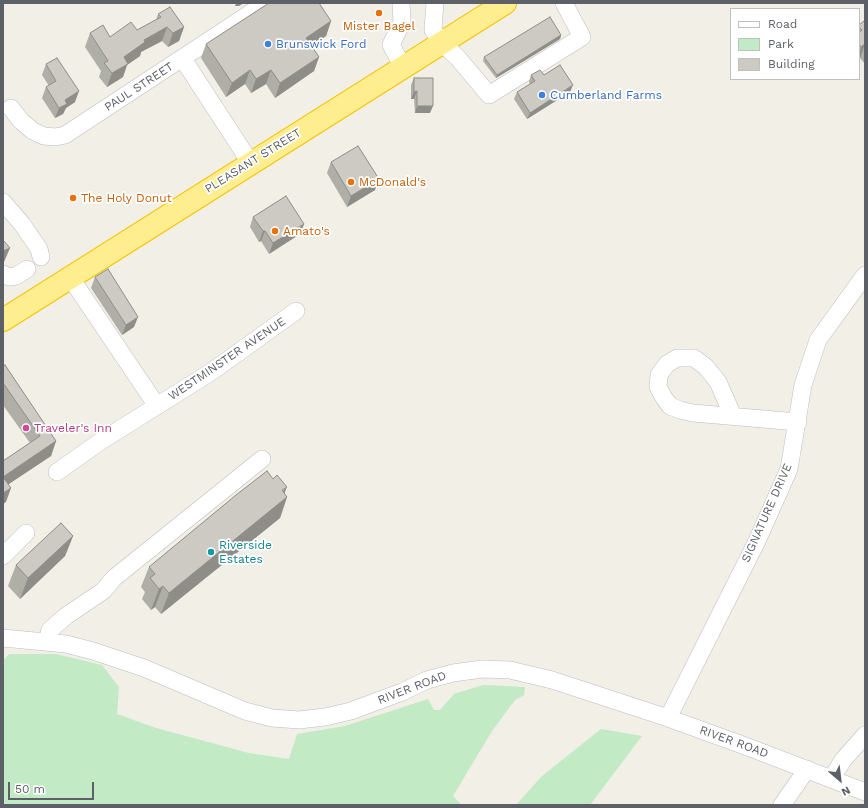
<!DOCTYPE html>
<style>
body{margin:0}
#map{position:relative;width:868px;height:808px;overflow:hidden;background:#f1efe6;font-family:"Work Sans",sans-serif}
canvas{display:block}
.frame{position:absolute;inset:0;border:4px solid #5d6167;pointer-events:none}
.legend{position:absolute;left:730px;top:8px;width:130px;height:72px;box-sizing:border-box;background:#fff;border:1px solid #bec0c2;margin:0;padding:5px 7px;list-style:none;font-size:12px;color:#5d6167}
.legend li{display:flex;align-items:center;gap:8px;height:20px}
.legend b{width:20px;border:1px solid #bec0c2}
.north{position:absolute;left:820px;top:760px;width:40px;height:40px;-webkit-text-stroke:3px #fff;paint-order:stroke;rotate:152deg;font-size:11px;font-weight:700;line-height:16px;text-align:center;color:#5d6167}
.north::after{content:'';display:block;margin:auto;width:14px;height:18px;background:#5d6167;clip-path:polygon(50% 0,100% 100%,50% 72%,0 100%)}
.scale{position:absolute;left:8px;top:782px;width:86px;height:18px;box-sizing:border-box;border:2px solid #5d6167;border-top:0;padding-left:5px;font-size:12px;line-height:14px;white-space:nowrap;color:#5d6167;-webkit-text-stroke:3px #fff;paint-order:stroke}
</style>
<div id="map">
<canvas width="868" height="808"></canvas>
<div class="frame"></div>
<ul class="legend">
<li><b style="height:5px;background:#fff"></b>Road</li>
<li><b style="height:11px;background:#c1eac5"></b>Park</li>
<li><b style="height:11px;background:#cccac2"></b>Building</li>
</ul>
<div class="north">N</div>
<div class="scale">50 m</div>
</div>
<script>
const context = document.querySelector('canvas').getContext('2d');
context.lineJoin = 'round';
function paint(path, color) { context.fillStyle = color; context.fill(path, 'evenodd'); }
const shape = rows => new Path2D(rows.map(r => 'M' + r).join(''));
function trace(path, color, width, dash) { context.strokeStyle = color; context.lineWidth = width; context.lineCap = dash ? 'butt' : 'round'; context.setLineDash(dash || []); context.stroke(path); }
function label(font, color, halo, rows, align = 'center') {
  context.font = font + ' "Work Sans",sans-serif'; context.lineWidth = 3.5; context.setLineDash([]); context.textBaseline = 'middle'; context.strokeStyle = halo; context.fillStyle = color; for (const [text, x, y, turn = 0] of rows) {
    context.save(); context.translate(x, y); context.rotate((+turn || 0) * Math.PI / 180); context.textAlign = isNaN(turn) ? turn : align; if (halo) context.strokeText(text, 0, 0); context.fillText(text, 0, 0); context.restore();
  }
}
const green = shape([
 [9,654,56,654,102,665,119,687,117,714,156,728,249,753,289,759,297,734,345,726,428,699,434,710,440,710,454,694,483,685,525,687,524,695,515,700,492,731,453,796,462,805,3,805,3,661],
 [601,729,642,736,590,805,516,805,542,776]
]);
const minor = shape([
 [401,3,402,22,391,45,403,67],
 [435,3,433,30,442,43,458,58,489,95,582,37,564,3],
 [183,59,250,162],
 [11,108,21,121,33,131,44,136,56,137,65,135,266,3],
 [3,202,22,224,39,249,41,257],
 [3,274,9,277,16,276,27,269],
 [70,277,157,406],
 [733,416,718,382,706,367,694,358,677,358,667,364,659,375,658,387,664,398,670,406,680,410,693,413,798,422],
 [57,472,101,441,211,372,296,311],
 [3,556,26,533],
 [3,638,66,644,93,651,144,668,245,711,272,718,299,720,325,717,351,711,402,692,427,680,453,673,482,669,510,670,552,680,668,718,748,747,865,792],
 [47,642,50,630,66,616,103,591,114,578,262,459],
 [668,718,757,541,789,469,803,385,818,340,865,275],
 [832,778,843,760,865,735],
 [782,805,807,769]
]);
const highway = shape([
 [3,320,505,3]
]);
const wall = shape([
 [158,14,184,27,179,41,168,47,162,41,141,52,140,56,127,65,123,77,107,87,99,77,101,71,85,47,90,33,110,37,137,30,156,20],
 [865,20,865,64,860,58,859,59,859,25],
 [331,21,326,36,311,45,319,57,314,71,275,98,266,84,251,93,245,84,226,97,201,58,206,44],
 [561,35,560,39,496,78,483,61,484,57],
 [46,64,75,102,66,108,63,114,55,118,42,98,46,87,49,86,42,75],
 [531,75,570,92,527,119,514,99,517,92,530,84,529,82],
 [414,78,430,113,415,113,414,99,411,99,411,85],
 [331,162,375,190,347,207,327,173],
 [253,217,304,224,300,234,269,254,261,241,259,242,250,227],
 [95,277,134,327,122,335,91,288],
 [3,366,56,441,51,456,8,484,6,502,3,461,30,443,3,405],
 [284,493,287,497,280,518,161,614,155,607,151,610,142,599,145,592,141,587,149,567],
 [73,536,65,556,20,599,8,586,16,565]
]);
const shadedWall = shape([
 [236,3,244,3,239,6,235,6],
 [331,21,326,36,301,52,306,38],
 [167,27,162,41,141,52,140,56,127,65,123,77,107,87,112,73,124,57,144,40],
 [184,27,179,41,168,47,173,33],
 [561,35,560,39,496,78,497,75],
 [865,44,860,58,859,59,859,54,861,47],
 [319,57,314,71,275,98,280,83],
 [250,70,245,84,226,97,232,83],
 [271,70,266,84,251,93,256,79],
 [573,85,570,92,527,119,530,113],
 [79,91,75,102,66,108,63,114,55,118,59,108,65,100],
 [417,91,414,99,411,99,414,92],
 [417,106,433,106,430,113,415,113],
 [379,179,375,190,347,207,351,196],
 [304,224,300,234,269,254,273,243],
 [263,231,265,231,261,241,259,242],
 [10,248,4,262,3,263,3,251],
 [138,317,134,327,122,335,126,325],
 [56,441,51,456,3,488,3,477],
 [287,487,281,502,287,497,280,518,161,614,169,593],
 [11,488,6,502,3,504,3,493],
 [73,536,65,556,20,599,28,578],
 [163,586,155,607,151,610,159,589]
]);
const building = shape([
 [269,3,319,3,331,21,306,38,319,57,280,83,271,70,256,79,250,70,232,83,206,44,269,3],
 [170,7,184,27,173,33,167,27,144,40,145,42,124,57,128,64,112,73,104,63,108,61,90,33,103,25,110,37,131,22,137,30,161,17,158,14,170,7],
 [550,17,561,35,497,75,484,57,550,17],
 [865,20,865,44,861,47,859,44,859,33,862,30,859,27,859,25,865,20],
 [57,58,79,91,65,100,67,104,59,108,46,87,56,81,46,64,57,58],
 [560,65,573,85,530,113,517,92,535,81,531,75,540,70,544,75,560,65],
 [414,78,433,78,433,106,417,106,417,91,414,92,414,78],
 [358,146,379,179,351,196,331,162,358,146],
 [286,196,304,224,273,243,265,231,263,231,253,217,286,196],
 [3,240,10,248,3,251,3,240],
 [108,269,138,317,126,325,95,277,108,269],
 [5,365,56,441,3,477,11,488,3,493,3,461,40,436,3,383,3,366,5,365],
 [267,471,273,479,277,475,287,487,282,490,287,497,169,593,163,586,159,589,150,578,155,574,149,567,236,495,267,471],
 [61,523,73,536,28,578,16,565,61,523]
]);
const markers = [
 [379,13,4,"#e8710a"],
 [268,44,4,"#3f7fe0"],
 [542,95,4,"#3f7fe0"],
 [351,182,4,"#e8710a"],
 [73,198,4,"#e8710a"],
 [275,231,4,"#e8710a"],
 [26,428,4,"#d1479c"],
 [211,552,4,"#0f9aa8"]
];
const foodNames = [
 ["Mister Bagel",379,26,"center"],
 ["McDonald's",359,182],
 ["The Holy Donut",81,198],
 ["Amato's",283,231]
];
const shopNames = [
 ["Brunswick Ford",276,44],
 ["Cumberland Farms",550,95]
];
const streetNames = [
 ["PAUL STREET",139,87,-33],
 ["PLEASANT STREET",253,161,-32],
 ["WESTMINSTER AVENUE",227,359,-34],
 ["SIGNATURE DRIVE",767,513,-66],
 ["RIVER ROAD",412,688,-21],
 ["RIVER ROAD",734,742,20]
];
const hotelNames = [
 ["Traveler's Inn",34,428]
];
const cultureNames = [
 ["Riverside",219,545],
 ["Estates",219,559]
];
paint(green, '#c1eac5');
trace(minor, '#babdc2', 18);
trace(highway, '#f7c300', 24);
trace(minor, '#fff', 17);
trace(highway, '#ffee8f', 22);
paint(wall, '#afaea7');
paint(shadedWall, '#8f8d88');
paint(building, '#cccac2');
trace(building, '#8f8d88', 1);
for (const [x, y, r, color] of markers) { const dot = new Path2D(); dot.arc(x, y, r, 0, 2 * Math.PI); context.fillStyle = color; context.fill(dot); trace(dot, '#fff', 1.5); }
label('12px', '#c56008', '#fff', foodNames, 'left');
label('12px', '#366cbe', '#fff', shopNames, 'left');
label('12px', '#5d6167', '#fff', streetNames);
label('12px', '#b23c85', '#fff', hotelNames, 'left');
label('12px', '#0d838f', '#fff', cultureNames, 'left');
</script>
